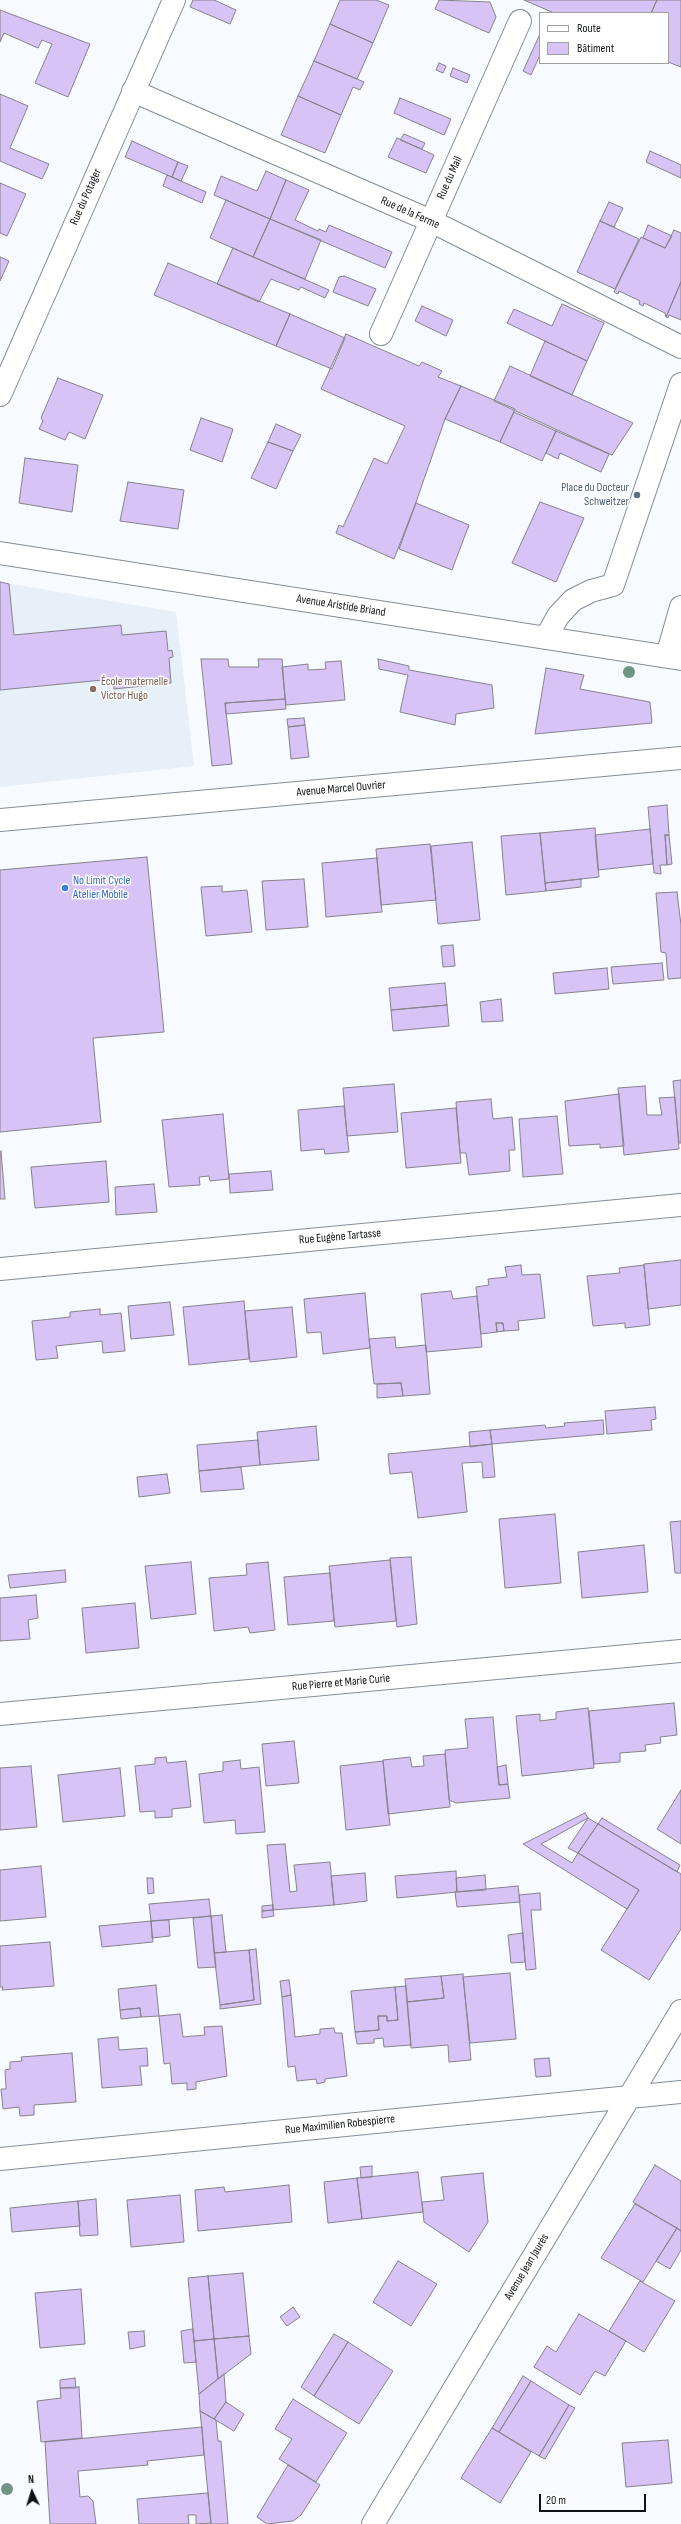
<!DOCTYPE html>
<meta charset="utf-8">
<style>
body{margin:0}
#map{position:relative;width:681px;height:2524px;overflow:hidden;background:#f7fbff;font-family:"Sofia Sans Condensed",sans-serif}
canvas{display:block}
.legend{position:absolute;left:539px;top:12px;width:130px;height:52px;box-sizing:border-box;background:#fff;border:1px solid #9fa0a1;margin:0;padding:5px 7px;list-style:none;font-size:12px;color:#0f1215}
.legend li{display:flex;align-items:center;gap:8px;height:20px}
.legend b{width:20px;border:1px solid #9fa0a1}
.north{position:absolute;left:12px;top:2472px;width:40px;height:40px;-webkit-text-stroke:3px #fff;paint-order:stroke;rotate:356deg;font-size:11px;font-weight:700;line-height:16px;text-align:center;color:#0f1215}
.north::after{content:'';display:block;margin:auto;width:14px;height:18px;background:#0f1215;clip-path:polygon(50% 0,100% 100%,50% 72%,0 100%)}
.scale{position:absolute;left:539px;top:2494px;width:107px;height:18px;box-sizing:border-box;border:2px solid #0f1215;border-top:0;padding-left:5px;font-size:12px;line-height:14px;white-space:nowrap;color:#0f1215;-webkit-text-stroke:3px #fff;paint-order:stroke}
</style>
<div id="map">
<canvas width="681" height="2524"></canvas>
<ul class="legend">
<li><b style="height:5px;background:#fff"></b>Route</li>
<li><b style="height:11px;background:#d8c3f6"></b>Bâtiment</li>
</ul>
<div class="north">N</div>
<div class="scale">20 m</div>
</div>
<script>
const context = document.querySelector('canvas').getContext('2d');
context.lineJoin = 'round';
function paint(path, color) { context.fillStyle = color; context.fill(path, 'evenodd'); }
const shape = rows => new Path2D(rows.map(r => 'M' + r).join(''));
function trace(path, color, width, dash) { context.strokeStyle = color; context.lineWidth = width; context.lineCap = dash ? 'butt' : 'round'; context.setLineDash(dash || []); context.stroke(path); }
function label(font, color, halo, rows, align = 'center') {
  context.font = font + ' "Sofia Sans Condensed",sans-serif'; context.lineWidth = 3; context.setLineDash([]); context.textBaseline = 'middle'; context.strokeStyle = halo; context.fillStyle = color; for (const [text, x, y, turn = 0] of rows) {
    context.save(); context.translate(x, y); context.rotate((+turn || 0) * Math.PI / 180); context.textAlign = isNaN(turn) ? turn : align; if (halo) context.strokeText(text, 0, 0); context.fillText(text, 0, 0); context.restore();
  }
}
const built = shape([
 [0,582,176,612,194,766,0,787]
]);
const building = shape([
 [193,0,214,0,236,10,230,24,190,7,193,0],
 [340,0,376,0,389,5,373,43,330,24,340,0],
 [439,0,490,2,496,17,489,33,435,9,439,0],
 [524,0,657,0,651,13,554,13,524,0],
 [657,0,681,0,681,67,668,62,668,13,651,13,657,0],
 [0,10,90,44,68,97,35,83,52,44,42,40,38,48,4,33,0,42,0,10],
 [330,24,373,43,357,79,314,61,330,24],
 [540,34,540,55,531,75,523,71,540,34],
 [314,61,364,82,360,90,353,87,341,115,298,96,314,61],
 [439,63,446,66,443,73,436,70,439,63],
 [453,68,470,75,467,83,450,76,453,68],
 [0,94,28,106,10,148,49,164,42,179,0,161,0,94],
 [298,96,341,115,325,153,281,135,298,96],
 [400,98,451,119,444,135,394,113,400,98],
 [404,134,425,143,422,149,400,140,404,134],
 [397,138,434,155,426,173,388,157,397,138],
 [132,141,178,162,172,177,125,157,132,141],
 [650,151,681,165,681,178,646,162,650,151],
 [178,162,188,166,181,181,172,177,178,162],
 [266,171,286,180,270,219,214,195,221,176,257,191,266,171],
 [167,175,206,192,202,203,163,186,167,175],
 [286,180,309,190,295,220,318,231,319,229,326,232,329,225,392,252,385,268,270,219,286,180],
 [0,183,26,194,7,236,0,233,0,183],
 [226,200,270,219,253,257,210,238,226,200],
 [609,202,623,208,614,227,600,221,609,202],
 [270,219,321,240,305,279,253,257,270,219],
 [600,221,639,239,615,289,577,272,600,221],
 [648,225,672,236,665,248,643,238,648,225],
 [674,230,681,233,681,282,666,317,665,313,644,303,643,306,639,304,640,301,619,291,618,294,614,292,641,237,665,248,674,230],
 [233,248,329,290,325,298,301,287,299,290,271,279,259,302,217,284,233,248],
 [0,257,9,261,0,281,0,257],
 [168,263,290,314,276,346,154,295,168,263],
 [344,276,376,289,368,306,333,292,339,277,344,276],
 [681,282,681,320,669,315,668,318,666,317,681,282],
 [562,304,604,323,587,361,507,323,514,309,552,326,562,304],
 [422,306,453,320,446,336,415,321,422,306],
 [290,314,345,338,332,369,276,346,290,314],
 [346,334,419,366,422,362,442,371,438,377,461,386,445,419,415,505,394,559,336,533,339,525,343,527,374,458,387,464,405,426,321,389,346,334],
 [545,341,587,361,572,395,530,376,545,341],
 [510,366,633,423,612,455,494,401,510,366],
 [58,378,103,395,85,439,69,432,65,440,39,429,43,421,41,418,58,378],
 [461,386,515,409,500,442,445,419,461,386],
 [514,412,556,431,542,461,500,442,514,412],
 [201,418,233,429,222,462,190,450,201,418],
 [276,424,301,435,293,451,268,442,276,424],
 [556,431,609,454,601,472,560,453,558,459,546,453,556,431],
 [268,442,293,451,276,489,251,478,268,442],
 [25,458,78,465,72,512,19,503,25,458],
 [128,482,184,490,178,529,120,521,128,482],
 [540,502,584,518,556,582,512,563,540,502],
 [416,503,469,525,452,570,399,549,416,503],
 [0,582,9,584,14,635,121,625,122,635,166,631,168,651,172,650,173,657,169,658,171,683,114,689,113,679,0,690,0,582],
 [201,659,228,659,229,667,259,667,258,659,282,659,285,699,225,703,232,764,212,766,201,659],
 [378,659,409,666,409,670,492,685,494,708,456,714,455,725,400,712,408,675,379,669,378,659],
 [341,661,345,700,286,705,282,667,308,664,308,670,326,669,325,662,341,661],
 [546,668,584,675,580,689,650,702,652,723,535,734,546,668],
 [285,699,286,709,226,714,225,703,285,699],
 [304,718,305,725,288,727,287,719,304,718],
 [305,725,309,757,291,759,288,727,305,725],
 [667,805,669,835,665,835,667,865,660,865,661,874,654,873,648,807,667,805],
 [595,828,599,877,545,883,540,833,595,828],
 [650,829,653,864,598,870,595,835,650,829],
 [540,833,546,891,506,895,501,836,540,833],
 [665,835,669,835,672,864,667,865,665,835],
 [472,842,480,920,438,924,431,846,472,842],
 [430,844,436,900,381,905,376,849,430,844],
 [147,857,164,1032,93,1038,101,1122,0,1132,0,870,147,857],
 [377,858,382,912,326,917,322,863,377,858],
 [304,879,308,927,266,930,262,881,304,879],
 [581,879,581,887,546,891,545,883,581,879],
 [222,886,222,892,247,890,252,932,206,936,201,887,222,886],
 [677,892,681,925,681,978,668,979,666,953,661,952,656,893,677,892],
 [453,945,455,966,443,967,441,946,453,945],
 [662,963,664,980,613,984,611,967,662,963],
 [607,968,609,989,555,994,553,973,607,968],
 [445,983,447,1005,391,1010,389,988,445,983],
 [501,999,503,1021,482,1022,480,1002,501,999],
 [447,1005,449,1026,393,1031,391,1010,447,1005],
 [681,1080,681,1143,679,1143,673,1081,681,1080],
 [394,1084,398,1132,347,1136,343,1088,394,1084],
 [645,1086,647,1115,662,1115,659,1098,675,1097,679,1149,624,1155,618,1088,645,1086],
 [619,1094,624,1146,600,1148,600,1144,569,1146,565,1101,619,1094],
 [491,1099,493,1119,512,1117,515,1150,509,1150,510,1171,469,1175,466,1153,460,1153,456,1102,491,1099],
 [344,1106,349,1152,325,1154,324,1149,301,1151,298,1110,344,1106],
 [456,1108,461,1163,406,1168,401,1113,456,1108],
 [223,1114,229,1179,210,1181,209,1176,199,1177,200,1185,169,1187,162,1120,223,1114],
 [557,1116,563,1174,523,1177,519,1119,557,1116],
 [1,1151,5,1199,0,1199,0,1152,1,1151],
 [106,1161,109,1202,35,1208,31,1167,106,1161],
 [271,1171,273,1190,230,1193,229,1174,271,1171],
 [154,1184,157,1212,116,1215,115,1187,154,1184],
 [681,1260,681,1305,648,1309,644,1264,681,1260],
 [521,1265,522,1275,540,1274,545,1318,518,1321,519,1330,504,1331,503,1323,496,1323,497,1332,481,1334,476,1287,489,1285,488,1279,507,1277,505,1267,521,1265],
 [644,1265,650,1325,625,1328,625,1323,593,1326,587,1276,620,1273,619,1268,644,1265],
 [451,1291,453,1299,477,1296,482,1347,426,1352,421,1294,451,1291],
 [365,1293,370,1348,323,1354,321,1332,307,1333,304,1299,365,1293],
 [244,1301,249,1359,189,1365,183,1307,244,1301],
 [170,1302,174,1335,131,1339,128,1306,170,1302],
 [292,1307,297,1357,250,1362,245,1311,292,1307],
 [100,1309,100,1315,121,1313,125,1351,103,1353,102,1341,56,1346,58,1358,36,1360,32,1321,70,1317,70,1312,100,1309],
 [496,1323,503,1323,504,1331,497,1332,496,1323],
 [395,1337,396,1348,426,1345,430,1394,403,1396,401,1383,374,1384,369,1339,395,1337],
 [401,1383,403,1396,377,1398,377,1384,401,1383],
 [655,1407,656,1419,651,1420,652,1430,607,1434,605,1411,655,1407],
 [603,1420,604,1434,492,1444,490,1430,545,1425,546,1428,565,1426,564,1423,603,1420],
 [316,1426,319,1460,260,1465,257,1432,316,1426],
 [490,1430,492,1444,470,1447,469,1432,490,1430],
 [258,1440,260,1465,199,1471,197,1445,258,1440],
 [492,1444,495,1477,483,1478,482,1462,462,1463,467,1512,418,1518,412,1472,390,1474,388,1454,492,1444],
 [241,1467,244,1489,201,1492,199,1471,241,1467],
 [167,1474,170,1493,139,1497,137,1477,167,1474],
 [555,1514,561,1583,505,1588,499,1519,555,1514],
 [681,1521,681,1573,675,1573,670,1522,681,1521],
 [644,1545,648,1592,582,1598,578,1552,644,1545],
 [411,1557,417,1624,397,1627,390,1558,411,1557],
 [390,1560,396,1621,335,1627,329,1566,390,1560],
 [191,1562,196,1614,151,1619,145,1566,191,1562],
 [268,1562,275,1630,250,1633,248,1627,214,1631,209,1578,247,1575,246,1564,268,1562],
 [65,1570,66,1582,10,1588,8,1575,65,1570],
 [330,1573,334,1621,288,1625,284,1577,330,1573],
 [36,1595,38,1618,28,1620,30,1639,0,1641,0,1598,36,1595],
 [135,1603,139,1648,86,1653,82,1608,135,1603],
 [674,1703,677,1735,660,1737,661,1743,645,1745,646,1751,620,1753,620,1762,594,1764,589,1711,674,1703],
 [588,1708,594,1768,522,1776,516,1716,540,1714,540,1721,556,1719,556,1712,588,1708],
 [493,1717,499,1785,508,1784,510,1798,456,1803,449,1800,445,1750,468,1748,465,1719,493,1717],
 [294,1741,299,1783,266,1786,262,1744,294,1741],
 [445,1754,450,1807,388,1814,383,1760,410,1757,412,1767,424,1766,423,1756,445,1754],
 [166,1757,167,1763,186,1761,191,1807,172,1809,172,1817,155,1818,155,1811,140,1812,135,1766,155,1764,155,1758,166,1757],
 [240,1760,241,1769,259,1767,265,1832,236,1834,235,1820,204,1823,199,1774,223,1771,223,1762,240,1760],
 [383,1761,390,1825,346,1830,340,1766,383,1761],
 [506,1765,508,1784,499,1785,497,1767,506,1765],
 [31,1766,37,1827,0,1830,0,1768,31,1766],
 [120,1768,125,1816,63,1822,58,1775,120,1768],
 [681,1790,681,1844,657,1829,681,1790],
 [585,1813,588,1818,541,1844,572,1863,578,1853,639,1890,627,1909,523,1844,585,1813],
 [588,1818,598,1824,578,1853,568,1848,588,1818],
 [602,1818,680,1865,677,1872,598,1824,602,1818],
 [598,1824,681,1874,681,1929,649,1980,601,1950,639,1890,578,1853,598,1824],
 [285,1844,290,1892,297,1891,294,1865,330,1862,334,1905,273,1910,267,1845,285,1844],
 [41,1866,46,1917,0,1921,0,1870,41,1866],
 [456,1871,457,1892,397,1898,395,1876,456,1871],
 [365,1873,367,1901,334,1905,331,1876,365,1873],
 [485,1875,486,1890,457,1892,456,1878,485,1875],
 [147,1878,153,1878,154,1893,148,1894,147,1878],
 [518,1886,520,1902,457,1907,455,1892,518,1886],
 [540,1893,541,1910,531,1910,536,1969,526,1970,519,1895,540,1893],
 [209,1899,211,1916,151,1921,149,1904,209,1899],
 [273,1905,273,1910,262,1911,262,1906,273,1905],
 [273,1910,274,1916,262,1918,262,1911,273,1910],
 [222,1915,226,1952,214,1953,211,1916,222,1915],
 [211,1916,216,1967,198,1968,193,1918,211,1916],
 [169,1920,170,1936,152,1938,151,1921,169,1920],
 [151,1921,153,1942,102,1947,99,1926,151,1921],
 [523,1933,525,1962,511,1963,508,1935,523,1933],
 [50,1942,54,1986,2,1990,3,1987,0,1987,0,1946,50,1942],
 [256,1949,261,2004,220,2009,220,2005,254,2000,249,1950,256,1949],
 [249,1950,254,2000,220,2005,214,1953,249,1950],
 [510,1973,516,2039,470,2043,463,1977,510,1973],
 [463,1974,471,2060,449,2062,448,2045,411,2048,407,2002,444,1998,441,1976,463,1974],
 [441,1976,444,1998,407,2002,405,1979,441,1976],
 [289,1980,291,1995,282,1997,280,1981,289,1980],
 [156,1985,159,2016,141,2017,140,2008,120,2010,118,1989,156,1985],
 [406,1986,411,2045,384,2047,383,2038,374,2039,374,2043,357,2044,355,2032,379,2030,378,2016,387,2016,387,2021,398,2020,395,1987,406,1986],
 [395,1987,398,2020,387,2021,387,2016,378,2016,379,2030,355,2032,351,1991,395,1987],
 [291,1995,295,2037,320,2034,320,2029,334,2028,335,2033,342,2033,347,2076,325,2079,325,2082,317,2084,316,2079,297,2081,295,2066,288,2067,282,1997,291,1995],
 [140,2008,141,2017,121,2019,120,2010,140,2008],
 [180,2014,183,2037,205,2035,204,2027,222,2026,227,2076,196,2082,196,2089,187,2090,187,2083,172,2084,170,2063,164,2064,159,2016,180,2014],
 [118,2037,119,2050,147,2048,148,2066,140,2066,142,2085,102,2088,98,2039,118,2037],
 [72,2053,76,2102,34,2105,34,2115,20,2116,19,2107,3,2109,1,2089,6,2089,5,2070,10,2069,10,2062,22,2061,21,2057,72,2053],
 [549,2058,551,2076,536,2077,534,2059,549,2058],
 [655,2165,681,2181,681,2231,633,2202,655,2165],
 [372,2166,372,2177,361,2178,360,2167,372,2166],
 [418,2172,423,2212,362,2219,357,2178,418,2172],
 [483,2173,488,2222,469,2252,424,2222,422,2202,444,2200,441,2177,483,2173],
 [357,2178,362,2219,328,2223,324,2182,357,2178],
 [289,2185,292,2222,198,2231,195,2190,224,2187,225,2192,289,2185],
 [180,2195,184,2242,131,2247,127,2200,180,2195],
 [96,2199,98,2235,80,2236,78,2201,96,2199],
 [78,2201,80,2226,12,2232,10,2208,78,2201],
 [635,2204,677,2228,643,2282,601,2258,635,2204],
 [677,2228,681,2231,681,2250,670,2269,656,2261,677,2228],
 [398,2261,437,2284,411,2326,373,2302,398,2261],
 [243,2273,249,2336,214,2339,208,2276,243,2273],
 [208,2276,214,2339,194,2341,188,2278,208,2276],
 [640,2281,675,2301,644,2352,609,2331,640,2281],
 [81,2289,85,2344,40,2348,35,2293,81,2289],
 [293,2307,300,2317,287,2326,280,2317,293,2307],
 [579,2314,626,2341,605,2376,595,2371,580,2395,534,2367,547,2346,556,2352,579,2314],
 [193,2329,196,2362,184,2363,181,2331,193,2329],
 [144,2331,145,2346,130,2349,128,2332,144,2331],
 [334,2334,348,2342,314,2396,301,2387,334,2334],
 [249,2336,251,2354,218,2379,214,2339,249,2336],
 [214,2339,218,2379,199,2394,194,2341,214,2339],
 [348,2342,393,2371,359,2424,314,2396,348,2342],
 [224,2374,226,2402,214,2419,200,2411,199,2394,224,2374],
 [523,2376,531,2381,499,2432,492,2428,523,2376],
 [75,2378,76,2388,60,2388,60,2380,75,2378],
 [531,2381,569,2405,539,2456,499,2432,531,2381],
 [79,2387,82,2438,41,2442,37,2401,61,2398,60,2388,79,2387],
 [293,2399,347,2433,316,2482,279,2459,292,2439,275,2429,293,2399],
 [226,2402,244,2414,234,2431,214,2419,226,2402],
 [569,2405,575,2408,545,2459,539,2456,569,2405],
 [200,2411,216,2420,218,2441,221,2441,228,2524,211,2524,200,2411],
 [202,2427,204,2455,147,2461,148,2465,78,2471,80,2497,88,2496,93,2501,96,2524,50,2524,45,2442,202,2427],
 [492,2428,531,2452,500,2503,461,2478,492,2428],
 [668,2440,672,2483,626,2487,622,2443,668,2440],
 [288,2465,320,2485,301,2515,293,2521,267,2524,257,2517,288,2465],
 [208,2493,211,2523,196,2524,196,2515,188,2515,189,2524,139,2524,137,2499,208,2493]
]);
const minor = shape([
 [133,91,431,221,681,347],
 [381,334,520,21],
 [0,395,174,0],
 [0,553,681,659],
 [546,638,558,616,573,600,591,591,613,585,681,384],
 [667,656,681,607],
 [0,820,681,758],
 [0,1269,681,1205],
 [0,1714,681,1651],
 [0,2159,681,2092],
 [373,2524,681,2011]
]);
const trees = [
 [629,672],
 [7,2489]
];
const markers = [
 [637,495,4,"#5c6f8a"],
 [93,689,4,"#8d6e63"],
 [65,888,4,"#3f7fe0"]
];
const streetNames = [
 ["Rue du Mail",450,178,-66],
 ["Rue du Potager",86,197,-66],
 ["Rue de la Ferme",410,213,24],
 ["Avenue Aristide Briand",341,606,9],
 ["Avenue Marcel Ouvrier",341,789,-5],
 ["Rue Eugène Tartasse",340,1237,-5],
 ["Rue Pierre et Marie Curie",341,1683,-5],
 ["Rue Maximilien Robespierre",340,2125,-6],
 ["Avenue Jean Jaurès",527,2267,-59]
];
const serviceNames = [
 ["Place du Docteur",629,488],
 ["Schweitzer",629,502]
];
const educationNames = [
 ["École maternelle",101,682],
 ["Victor Hugo",101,696]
];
const shopNames = [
 ["No Limit Cycle",73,881],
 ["Atelier Mobile",73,895]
];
paint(built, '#e7eff8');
paint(building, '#d8c3f6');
trace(building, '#86828c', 1);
trace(minor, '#848d95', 24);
trace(minor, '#fff', 22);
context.fillStyle = '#6f9484';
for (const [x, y] of trees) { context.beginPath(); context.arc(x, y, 6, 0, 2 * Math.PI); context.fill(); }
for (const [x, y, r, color] of markers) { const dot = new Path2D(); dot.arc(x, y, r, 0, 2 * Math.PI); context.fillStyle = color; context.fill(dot); trace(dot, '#fff', 1.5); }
label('12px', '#0f1215', '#fff', streetNames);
label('12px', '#4e5e75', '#fff', serviceNames, 'right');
label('12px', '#785e54', '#fff', educationNames, 'left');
label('12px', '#366cbe', '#fff', shopNames, 'left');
</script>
